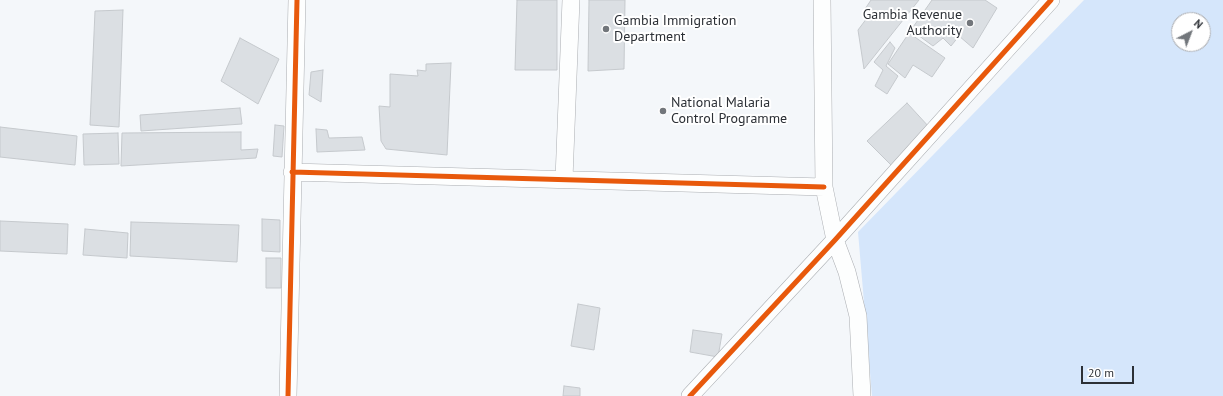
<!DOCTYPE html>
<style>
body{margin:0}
#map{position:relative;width:1223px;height:396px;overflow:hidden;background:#f4f7fa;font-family:"PT Sans",sans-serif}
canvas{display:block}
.north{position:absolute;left:1171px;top:12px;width:40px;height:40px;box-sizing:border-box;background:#fff;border:1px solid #abacaf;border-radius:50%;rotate:42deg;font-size:11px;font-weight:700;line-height:16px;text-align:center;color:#2c3036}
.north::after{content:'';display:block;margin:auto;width:14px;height:18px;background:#72767b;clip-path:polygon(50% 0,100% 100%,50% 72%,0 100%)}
.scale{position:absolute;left:1081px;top:366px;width:53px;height:18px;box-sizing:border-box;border:2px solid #2c3036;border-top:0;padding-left:5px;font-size:12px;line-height:14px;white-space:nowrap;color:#2c3036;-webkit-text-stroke:3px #fff;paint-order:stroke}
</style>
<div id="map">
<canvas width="1223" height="396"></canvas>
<div class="north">N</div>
<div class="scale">20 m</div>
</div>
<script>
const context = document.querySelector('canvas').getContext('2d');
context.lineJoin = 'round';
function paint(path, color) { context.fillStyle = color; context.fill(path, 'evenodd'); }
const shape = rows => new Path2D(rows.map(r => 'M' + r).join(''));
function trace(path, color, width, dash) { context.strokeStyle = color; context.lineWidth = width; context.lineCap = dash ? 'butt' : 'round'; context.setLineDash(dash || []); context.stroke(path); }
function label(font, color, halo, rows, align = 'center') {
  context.font = font + ' "PT Sans",sans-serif'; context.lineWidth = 4; context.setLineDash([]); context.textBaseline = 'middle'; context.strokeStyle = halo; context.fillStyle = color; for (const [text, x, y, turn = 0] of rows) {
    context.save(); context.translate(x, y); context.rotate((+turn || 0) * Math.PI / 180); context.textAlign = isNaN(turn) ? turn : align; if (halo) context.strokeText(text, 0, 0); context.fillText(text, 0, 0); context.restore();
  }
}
const green = shape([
 [1084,0,1223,0,1223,396,872,396,858,232],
 [1179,20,1203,20,1203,44,1179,44]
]);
const building = shape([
 [517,0,557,0,557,70,515,70,517,0],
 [589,0,625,0,624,69,588,71,589,0],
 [871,0,919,0,864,69,858,30,867,18,865,9,871,0],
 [932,0,985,0,997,8,973,48,959,36,951,46,943,38,933,46,911,30,932,0],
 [123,10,119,127,90,125,95,11,123,10],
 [909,33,945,58,932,77,913,65,905,78,888,64,909,33],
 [240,38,279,59,258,104,221,81,240,38],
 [890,42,895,48,886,66,898,76,887,94,875,86,883,70,874,62,890,42],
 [451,63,447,155,386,149,381,141,379,106,390,107,390,74,418,76,417,70,426,71,426,64,451,63],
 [323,70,321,102,309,95,311,72,323,70],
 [907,103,930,128,891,165,867,141,907,103],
 [240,108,242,124,141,131,140,115,240,108],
 [275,125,284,126,282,157,273,156,275,125],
 [0,127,77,136,75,165,0,157,0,127],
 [316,129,327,130,329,138,362,137,365,150,317,152,316,129],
 [241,132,241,150,258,149,256,158,121,166,122,133,241,132],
 [118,133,119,164,84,165,83,134,118,133],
 [262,219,280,220,280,252,262,251,262,219],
 [0,221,68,224,67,254,0,251,0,221],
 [131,222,239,225,237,262,130,256,131,222],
 [85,229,128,233,127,258,83,255,85,229],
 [266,258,281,258,281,288,266,288,266,258],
 [578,304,600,308,594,350,571,346,578,304],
 [693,330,722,334,718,357,690,352,693,330],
 [564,386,580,388,580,396,563,396,564,386]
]);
const street = shape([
 [822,0,824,187,835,240,847,272,858,316,862,396],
 [292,172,824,187],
 [564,179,571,0],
 [288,396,297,0],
 [690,396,835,240,1051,0]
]);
const cycleway = shape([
 [292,172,824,187],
 [288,396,297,0],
 [690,396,835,240,1051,0]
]);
const markers = [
 [970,23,4,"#72767b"],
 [606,29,4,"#72767b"],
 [663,111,4,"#72767b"]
];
const poiNames = [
 ["Gambia Revenue",962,15,"right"],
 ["Authority",962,31,"right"],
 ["Gambia Immigration",614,21],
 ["Department",614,37],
 ["National Malaria",671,103],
 ["Control Programme",671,119]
];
paint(green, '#d5e6fb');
paint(building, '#dbdfe3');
trace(building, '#c5c9cd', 1);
trace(street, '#abaeb2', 18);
trace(street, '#fdfefe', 17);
trace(cycleway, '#e8590c', 5);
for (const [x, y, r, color] of markers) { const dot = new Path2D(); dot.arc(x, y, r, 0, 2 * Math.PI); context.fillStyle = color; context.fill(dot); trace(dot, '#fff', 1.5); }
label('14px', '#2c3036', '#fff', poiNames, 'left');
</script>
